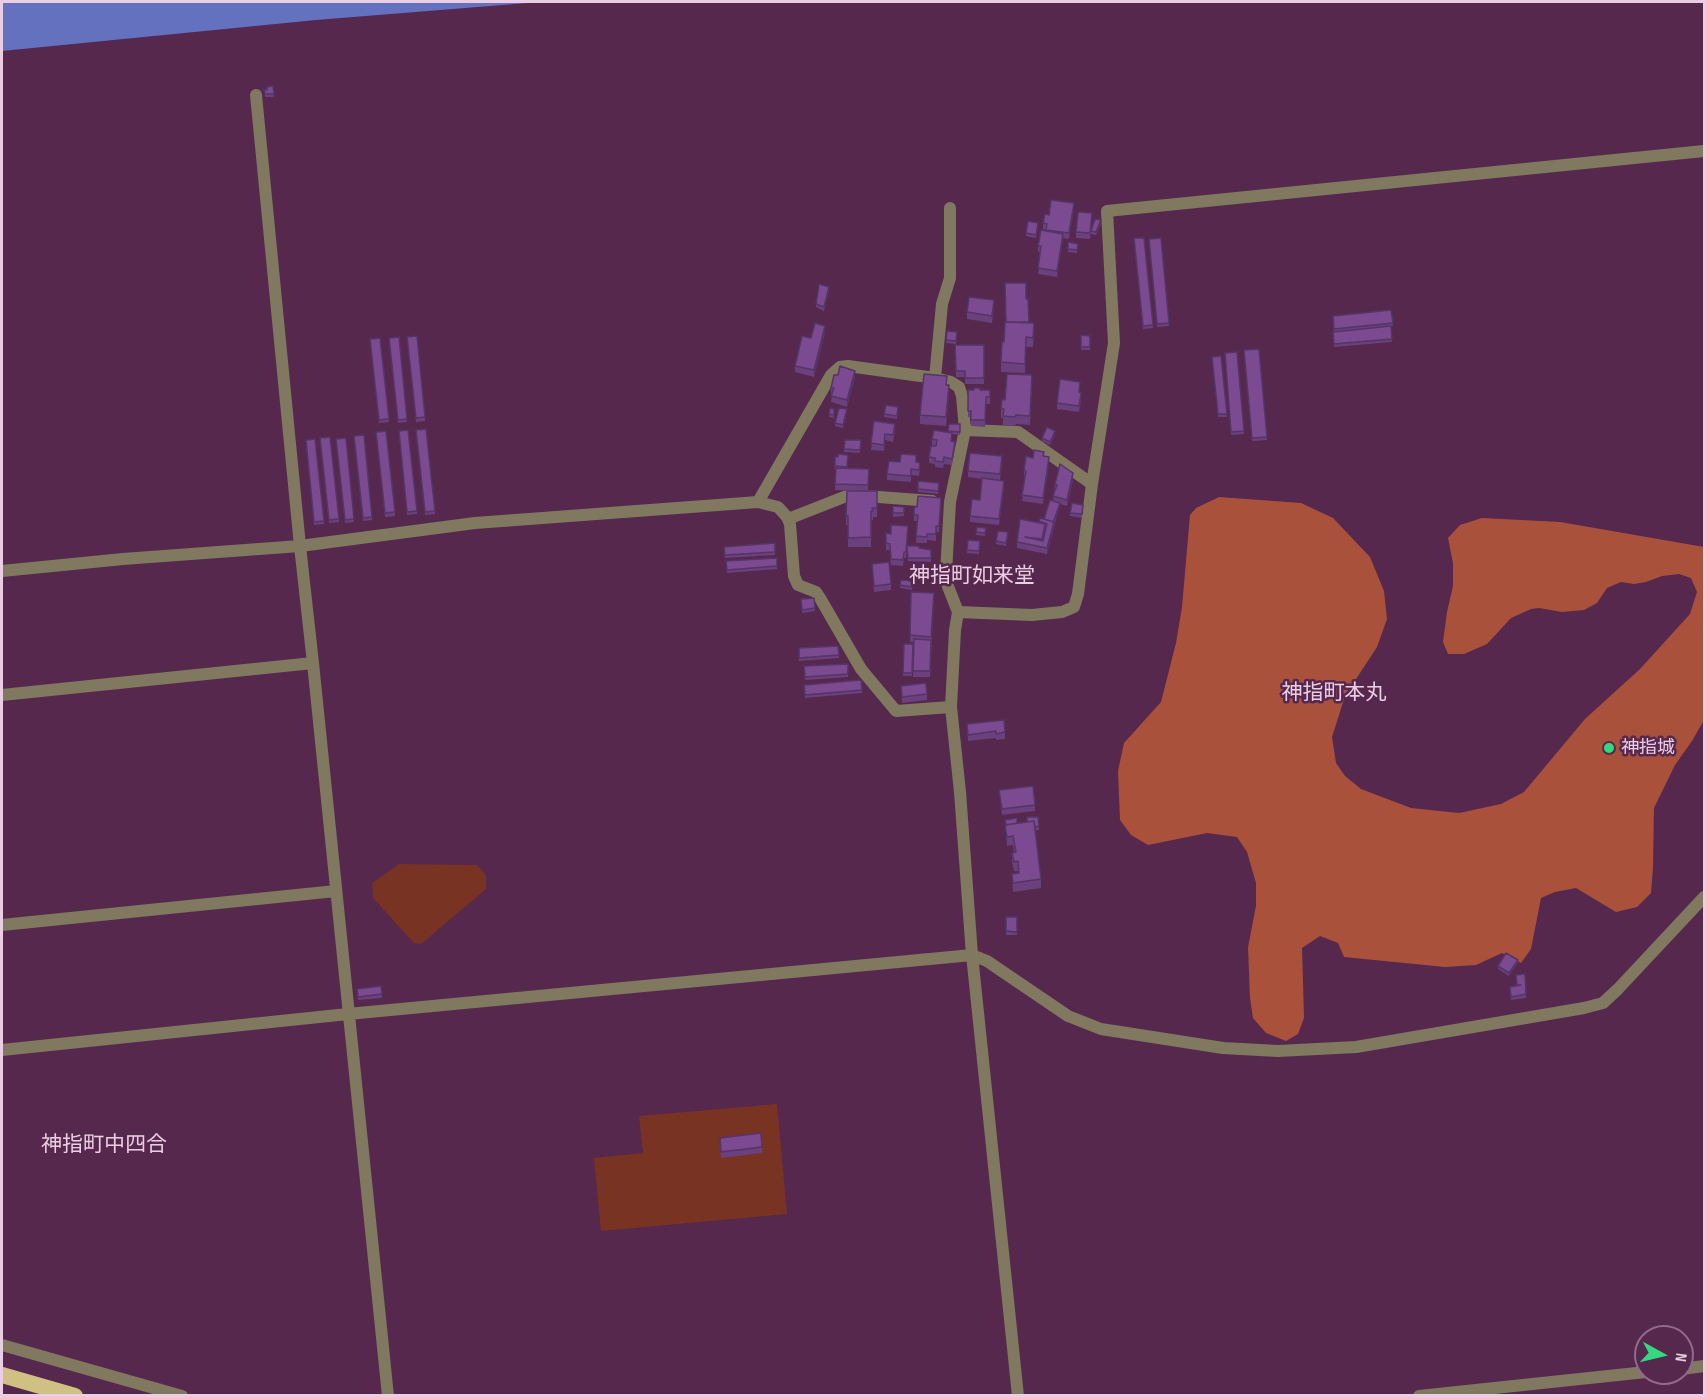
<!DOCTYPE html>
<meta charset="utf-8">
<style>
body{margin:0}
#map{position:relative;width:1706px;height:1397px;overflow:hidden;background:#56284e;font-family:"Sofia Sans Condensed",sans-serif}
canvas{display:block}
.frame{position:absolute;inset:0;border:3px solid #ebcee4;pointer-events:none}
.north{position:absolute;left:1634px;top:1325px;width:60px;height:60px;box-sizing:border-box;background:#56284e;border:2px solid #926a8a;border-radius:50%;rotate:98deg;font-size:16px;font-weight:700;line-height:24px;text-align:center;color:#ebcee4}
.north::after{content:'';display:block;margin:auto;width:21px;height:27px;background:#33d881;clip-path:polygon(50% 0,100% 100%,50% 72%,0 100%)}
</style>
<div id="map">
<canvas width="1706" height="1397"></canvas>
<div class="frame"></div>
<div class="north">N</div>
</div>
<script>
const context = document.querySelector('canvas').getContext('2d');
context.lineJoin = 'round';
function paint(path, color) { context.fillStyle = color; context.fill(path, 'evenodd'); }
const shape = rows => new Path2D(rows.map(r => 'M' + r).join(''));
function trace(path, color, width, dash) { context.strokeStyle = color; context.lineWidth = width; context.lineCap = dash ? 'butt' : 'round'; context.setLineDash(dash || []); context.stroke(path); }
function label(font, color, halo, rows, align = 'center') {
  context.font = font + ' "Sofia Sans Condensed","Noto Sans JP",sans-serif'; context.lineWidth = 5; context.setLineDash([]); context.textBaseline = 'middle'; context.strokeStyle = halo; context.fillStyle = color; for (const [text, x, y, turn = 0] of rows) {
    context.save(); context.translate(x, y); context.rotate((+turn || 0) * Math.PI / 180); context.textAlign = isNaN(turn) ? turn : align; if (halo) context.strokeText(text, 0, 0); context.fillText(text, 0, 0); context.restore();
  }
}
const green = shape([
 [399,864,477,865,486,875,486,889,421,944,414,943,373,898,372,883],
 [777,1104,787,1214,601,1231,594,1158,643,1153,639,1116]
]);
const forest = shape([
 [1219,497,1301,503,1333,518,1370,557,1384,591,1387,619,1377,647,1345,696,1332,737,1336,763,1345,776,1361,789,1411,808,1459,813,1501,804,1524,792,1585,719,1640,669,1690,614,1697,592,1691,578,1679,574,1662,576,1646,582,1634,584,1621,582,1607,588,1597,603,1584,610,1562,612,1539,608,1531,609,1511,618,1487,644,1464,654,1448,654,1443,642,1447,612,1453,586,1453,563,1448,538,1460,525,1482,518,1560,522,1704,547,1704,720,1692,741,1675,765,1654,808,1653,868,1651,893,1637,907,1616,912,1576,888,1555,892,1541,898,1531,949,1521,963,1502,953,1476,965,1445,967,1344,957,1338,943,1320,936,1302,948,1304,1018,1298,1034,1286,1041,1266,1033,1253,1018,1250,998,1248,947,1256,906,1256,883,1247,852,1237,837,1207,833,1148,845,1131,835,1120,820,1118,771,1124,743,1161,702,1176,643,1182,607,1190,515,1196,508]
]);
const water = shape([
 [2,2,540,2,316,20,2,51]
]);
const minor = shape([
 [256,95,300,546,313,663,388,1396],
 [950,208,950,278,942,304,935,378,951,382,959,387,962,396,965,430,950,502,946,573,947,584,958,612],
 [965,430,1018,432,1092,484],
 [758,502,831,375,840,367,848,366,935,378],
 [788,519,844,497,852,495,932,501],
 [2,571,123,559,300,546,475,523,758,502,778,507,787,517,790,524,794,576,798,585,816,592,820,598,861,669,896,711,951,707],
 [2,695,313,663],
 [2,925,336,891],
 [2,1050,348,1014,972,955,987,961,1068,1016,1101,1029,1223,1048,1278,1051,1356,1047,1584,1008,1603,1003,1618,989,1704,897],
 [2,1345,182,1396],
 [1682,1369,1704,1366],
 [1018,1396,972,955,960,792,951,707,955,630,958,612,1032,615,1062,612,1074,607,1078,594,1092,484,1114,343,1107,211,1704,151],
 [1419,1396,1646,1372]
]);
const trunk = shape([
 [2,1375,75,1396]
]);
const wall = shape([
 [273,86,274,97,265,97,264,90],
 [1074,209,1069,239,1063,238,1057,277,1038,274,1041,252,1038,252,1038,246,1046,231,1046,230,1043,229,1043,223,1049,215],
 [1092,219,1090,239,1076,238,1076,232],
 [1101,223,1096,235,1091,234,1091,231],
 [1038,226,1036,238,1026,236,1026,233],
 [1144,238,1153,328,1143,329,1134,242],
 [1161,238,1169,326,1157,327,1149,239],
 [1068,242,1078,244,1077,253,1068,252],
 [829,290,824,311,816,307,816,304],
 [1026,299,1028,299,1029,323,1034,332,1033,347,1026,347,1025,373,1001,372,1001,362,1004,342],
 [994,307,992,323,967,319,967,312],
 [1391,310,1393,326,1334,332,1333,316],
 [1391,326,1392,342,1334,347,1333,332],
 [947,331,957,332,956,344,946,343],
 [825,332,814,377,795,372,795,366,811,338],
 [1081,335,1090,336,1090,350,1081,350],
 [407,340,425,417,425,421,416,422],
 [389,341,407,419,407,422,398,423],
 [370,342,389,419,389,422,379,423],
 [955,345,984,345,984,384,965,384,965,377,956,377],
 [1259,349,1267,440,1252,441,1244,350],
 [1237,352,1244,434,1231,435,1225,353],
 [1221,356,1227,417,1218,417,1212,357],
 [855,377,847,407,831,402,832,394,831,394,831,388],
 [1032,384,1030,425,1016,424,1015,426,1003,425,1003,418,1001,418,1001,409,1005,400],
 [968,390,990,390,990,404,986,404,985,427,971,426,971,417,968,417],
 [1080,392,1081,399,1079,412,1057,409,1057,403],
 [949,395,946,426,920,424,920,415],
 [830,408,834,409,834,418,829,417],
 [898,410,897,419,884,417,884,414],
 [847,412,843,428,835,426,835,423],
 [874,421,895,430,893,442,885,440,884,451,871,450],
 [949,424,960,424,960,435,952,434,952,441,955,448,952,465,944,464,943,468,935,467,935,464,929,463,929,457,932,445,932,439,948,432],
 [416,433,435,511,435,514,425,515],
 [399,434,417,511,417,514,407,515],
 [1055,434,1050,445,1042,441,1042,438],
 [376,435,395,512,395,516,385,517],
 [354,440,372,517,372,520,363,521],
 [845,440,861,440,860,453,844,452],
 [320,442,339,519,339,522,329,523],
 [336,442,354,519,354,522,345,523],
 [306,444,324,521,324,524,314,525],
 [1044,456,1049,463,1043,504,1022,501,1025,477,1024,476,1024,470,1033,458],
 [835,457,848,468,869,469,868,491,877,491,877,517,873,517,873,520,871,520,871,547,848,547,848,525,846,525,846,516,858,491,835,490,836,469,835,469],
 [900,462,916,462,920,469,919,476,911,475,911,482,887,480,887,474],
 [1002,463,1000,480,1004,487,999,525,970,522,970,516,980,500,982,479,968,477,968,471],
 [1073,480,1067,506,1060,504,1047,554,1017,548,1017,542,1039,523,1039,521,1044,519,1053,501,1055,484],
 [918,481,939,483,938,494,918,492],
 [941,504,939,532,936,532,936,541,927,540,927,543,916,543,917,521,914,521,914,515],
 [893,506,904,507,904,516,893,517],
 [1083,508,1082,518,1070,516,1070,513],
 [908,526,906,558,904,558,903,566,891,565,890,550,886,550,886,533,891,534],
 [977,527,986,528,985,536,976,535],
 [1008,536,1006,546,996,544,996,541],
 [968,540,980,541,979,554,967,553],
 [775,543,775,555,725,558,724,547],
 [907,546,931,550,931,562,908,561],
 [777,558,777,569,727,573,726,561],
 [872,564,891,584,891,590,874,592],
 [901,580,913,581,912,590,900,588],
 [911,592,934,593,930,677,913,677,914,642,910,642],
 [814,598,815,611,802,613,801,599],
 [904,644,913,644,912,676,903,676],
 [838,646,839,658,799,661,799,648],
 [848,664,848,677,805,680,804,666],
 [861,680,862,693,805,698,804,685],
 [901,686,927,694,927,700,902,703],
 [967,724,1005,732,1005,739,996,740,996,738,968,741],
 [999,790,1035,805,1035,811,1002,815],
 [1038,817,1039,830,1035,830,1041,879,1041,888,1013,892,1012,874,1018,873,1018,871,1014,871,1012,862,1012,853,1014,852,1013,845,1007,846,1005,820,1017,823,1027,822],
 [1006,917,1017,917,1017,935,1006,935],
 [1518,963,1509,976,1498,969,1498,966],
 [1525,974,1526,998,1511,1000,1510,990,1516,986,1516,975],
 [381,986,382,998,358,1000,357,989],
 [720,1138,762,1147,762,1153,721,1158]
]);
const shadedWall = shape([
 [1074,203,1074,209,1069,239,1069,233],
 [1063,234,1063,240,1057,277,1057,271],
 [825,326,825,332,814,377,814,370],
 [855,371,855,377,847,407,847,400],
 [949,385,949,395,946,426,946,417],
 [1049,457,1049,463,1043,504,1043,498],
 [1073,473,1073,480,1067,506,1067,500],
 [1060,503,1060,506,1054,525,1047,554,1047,548],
 [1518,960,1518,963,1509,976,1509,973]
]);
const building = shape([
 [273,86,274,94,265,94,264,90,267,90,267,87,273,86],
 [1051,200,1074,203,1069,233,1046,230,1047,224,1043,223,1045,214,1049,215,1051,200],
 [1078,212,1092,213,1090,233,1076,232,1078,212],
 [1095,219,1101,220,1096,232,1091,231,1095,219],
 [1028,221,1038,223,1036,235,1026,233,1028,221],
 [1041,230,1063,234,1057,271,1038,268,1041,246,1038,246,1041,230],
 [1134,238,1144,238,1153,325,1143,326,1134,238],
 [1161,238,1169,323,1157,324,1149,239,1161,238],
 [1068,242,1078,244,1077,250,1068,249,1068,242],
 [1005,283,1026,283,1026,299,1028,299,1029,322,1006,322,1005,283],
 [819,284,829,287,824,307,816,304,819,284],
 [969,297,994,300,992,316,967,312,969,297],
 [1391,310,1393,323,1334,329,1333,316,1391,310],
 [1005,322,1034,323,1033,338,1026,337,1025,364,1001,362,1002,342,1004,342,1005,322],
 [815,323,825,326,814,370,795,366,802,336,811,338,815,323],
 [1391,326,1392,339,1334,344,1333,332,1391,326],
 [947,331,957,332,956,341,946,340,947,331],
 [1081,335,1090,336,1090,347,1081,347,1081,335],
 [417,336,425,417,416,418,407,337,417,336],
 [399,337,407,419,398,420,389,338,399,337],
 [380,338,389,419,379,420,370,339,380,338],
 [955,345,984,345,984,378,965,378,965,371,956,371,955,345],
 [1259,349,1267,437,1252,438,1244,350,1259,349],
 [1237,352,1244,431,1231,432,1225,353,1237,352],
 [1221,356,1227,414,1218,414,1212,357,1221,356],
 [840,366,855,371,847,400,831,396,834,388,831,388,834,375,838,375,840,366],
 [924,374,947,376,946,385,949,385,946,417,920,415,924,374],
 [1007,374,1032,375,1030,416,1016,415,1015,417,1003,416,1004,409,1001,409,1002,399,1005,400,1007,374],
 [1060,379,1080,382,1079,392,1081,393,1079,406,1057,403,1060,379],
 [974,388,980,388,980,390,990,390,990,397,986,397,985,420,971,420,971,411,968,411,968,390,974,390,974,388],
 [886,405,898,407,897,416,884,414,886,405],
 [830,408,834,409,834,415,829,414,830,408],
 [839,408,847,409,843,425,835,423,839,408],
 [874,421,895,424,893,435,885,434,884,445,871,443,874,421],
 [949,424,960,424,960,432,948,431,949,424],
 [1047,427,1055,431,1050,442,1042,438,1047,427],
 [426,429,435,511,425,512,416,430,426,429],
 [408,430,417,511,407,512,399,431,408,430],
 [934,430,952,433,951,441,955,442,952,459,944,457,943,462,935,461,935,458,929,457,931,446,936,446,937,440,932,439,934,430],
 [386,431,395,512,385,513,376,432,386,431],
 [364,435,372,517,363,518,354,436,364,435],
 [330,437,339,519,329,520,320,438,330,437],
 [346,438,354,519,345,520,336,439,346,438],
 [315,439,324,521,314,522,306,440,315,439],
 [845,440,861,440,860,450,844,449,845,440],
 [1034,450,1044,452,1043,456,1049,457,1043,498,1022,495,1026,471,1024,470,1026,456,1033,458,1034,450],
 [970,453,1002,456,1000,474,968,471,970,453],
 [838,454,848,455,847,467,835,466,835,457,838,457,838,454],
 [901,454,916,455,916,462,920,463,919,470,911,469,911,476,887,474,889,461,900,462,901,454],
 [1060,464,1073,473,1067,500,1053,496,1057,485,1055,484,1060,464],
 [836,468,869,469,868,485,835,484,836,468],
 [982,478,1004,481,999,519,970,516,972,499,980,500,982,478],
 [918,481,939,483,938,491,918,489,918,481],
 [847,491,877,491,877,508,872,508,873,511,871,511,871,537,848,538,848,516,846,516,847,491],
 [918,496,941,498,939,526,936,526,936,534,927,534,927,537,916,536,918,515,914,515,914,507,917,507,918,496],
 [1050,500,1060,503,1053,523,1054,522,1044,519,1050,500],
 [1072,503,1083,505,1082,514,1070,513,1072,503],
 [893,506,904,507,904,513,893,513,893,506],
 [1040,518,1054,522,1047,548,1017,542,1020,519,1045,524,1042,539,1025,537,1043,541,1047,524,1039,521,1040,518],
 [891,525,908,526,906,552,904,552,903,560,891,559,890,544,886,543,886,533,891,534,891,525],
 [977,527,986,528,985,533,976,532,977,527],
 [998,531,1008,532,1006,543,996,541,998,531],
 [968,540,980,541,979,551,967,550,968,540],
 [775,543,775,552,725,555,724,547,775,543],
 [907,546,919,546,919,548,931,550,931,558,908,558,907,546],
 [777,558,777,566,727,570,726,561,777,558],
 [889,562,891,584,874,586,872,564,889,562],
 [901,580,913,581,912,587,900,585,901,580],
 [911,592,934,593,931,637,910,635,911,592],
 [814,598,815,608,802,610,801,599,814,598],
 [914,639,931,640,930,671,913,671,914,639],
 [904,644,913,644,912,673,903,673,904,644],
 [838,646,839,655,799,658,799,648,838,646],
 [848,664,848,674,805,677,804,666,848,664],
 [861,680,862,690,805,695,804,685,861,680],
 [926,683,927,694,902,697,901,686,926,683],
 [1004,720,1005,732,996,734,996,731,968,735,967,724,1004,720],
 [1033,786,1035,805,1002,809,999,790,1033,786],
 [1027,817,1038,817,1039,826,1035,827,1034,821,1027,822,1027,817],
 [1017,818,1017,823,1006,825,1005,820,1017,818],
 [1034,821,1041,879,1013,883,1012,874,1019,873,1018,861,1014,862,1012,853,1016,852,1013,836,1007,837,1005,825,1034,821],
 [1006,917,1017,917,1017,932,1006,931,1006,917],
 [1506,953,1518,960,1509,973,1498,966,1506,953],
 [1525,974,1526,994,1511,997,1510,987,1521,985,1517,985,1516,975,1525,974],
 [381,986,382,994,358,997,357,989,381,986],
 [761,1133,762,1147,721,1152,720,1138,761,1133]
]);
const markers = [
 [1609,748,6,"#33d881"]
];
const poiNames = [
 ["神指城",1621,748]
];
const quarterNames = [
 ["神指町如来堂",972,577],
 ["神指町本丸",1334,694],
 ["神指町中四合",104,1146]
];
paint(green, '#783322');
paint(forest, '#aa513c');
paint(water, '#6371bf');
trace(minor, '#80795f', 12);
trace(trunk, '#d0c084', 16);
paint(wall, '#6a407d');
paint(shadedWall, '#563466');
paint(building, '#7b4a91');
trace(building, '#563466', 1.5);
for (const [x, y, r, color] of markers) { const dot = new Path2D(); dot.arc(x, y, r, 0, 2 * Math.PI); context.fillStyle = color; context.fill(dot); trace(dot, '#56284e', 2); }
label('18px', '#ebcee4', '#56284e', poiNames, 'left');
label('21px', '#ebcee4', '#56284e', quarterNames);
</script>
